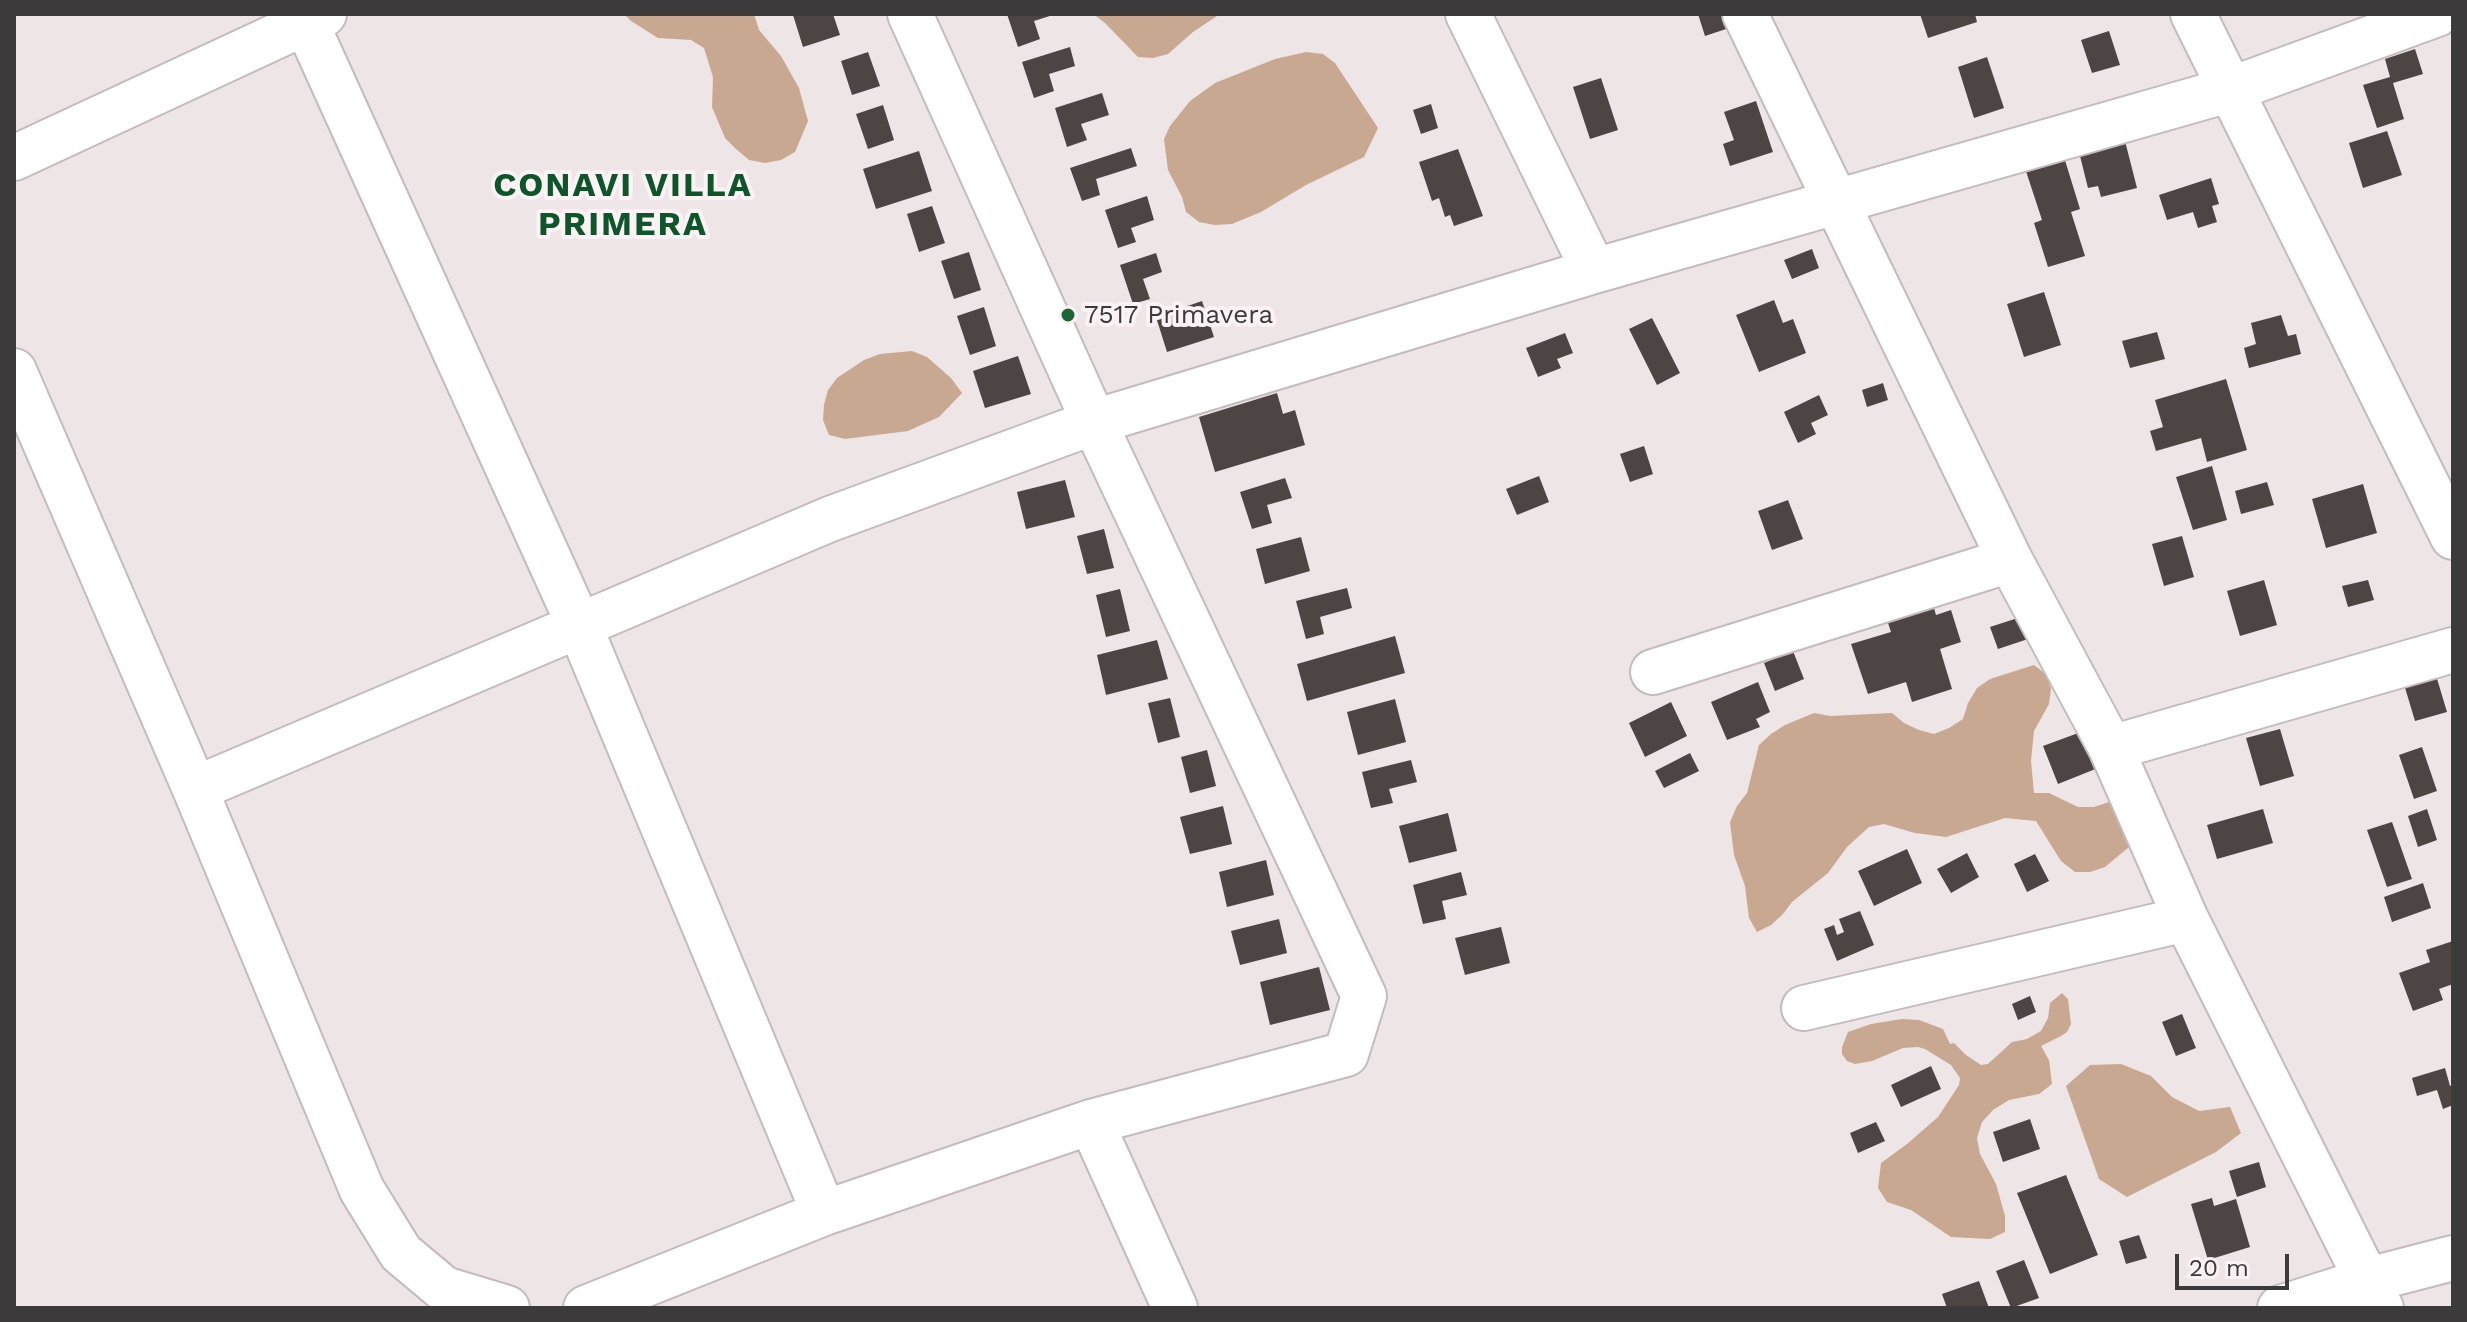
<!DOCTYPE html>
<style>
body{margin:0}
#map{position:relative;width:2467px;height:1322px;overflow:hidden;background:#eee5e7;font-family:"Work Sans",sans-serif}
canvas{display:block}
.frame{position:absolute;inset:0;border:16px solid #3d3a3b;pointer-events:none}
.scale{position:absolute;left:2175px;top:1254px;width:114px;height:36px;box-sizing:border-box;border:4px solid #3d3a3b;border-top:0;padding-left:10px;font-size:24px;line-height:28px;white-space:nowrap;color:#3d3a3b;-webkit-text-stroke:6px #fbf2f5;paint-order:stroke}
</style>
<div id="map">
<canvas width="2467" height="1322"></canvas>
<div class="frame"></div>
<div class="scale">20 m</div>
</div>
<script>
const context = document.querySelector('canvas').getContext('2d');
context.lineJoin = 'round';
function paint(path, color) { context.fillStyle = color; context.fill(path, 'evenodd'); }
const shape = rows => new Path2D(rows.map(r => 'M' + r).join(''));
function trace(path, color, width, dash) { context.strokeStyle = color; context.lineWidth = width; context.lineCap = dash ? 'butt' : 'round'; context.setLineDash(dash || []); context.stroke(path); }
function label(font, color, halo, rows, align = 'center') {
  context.font = font + ' "Work Sans",sans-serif'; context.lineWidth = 8; context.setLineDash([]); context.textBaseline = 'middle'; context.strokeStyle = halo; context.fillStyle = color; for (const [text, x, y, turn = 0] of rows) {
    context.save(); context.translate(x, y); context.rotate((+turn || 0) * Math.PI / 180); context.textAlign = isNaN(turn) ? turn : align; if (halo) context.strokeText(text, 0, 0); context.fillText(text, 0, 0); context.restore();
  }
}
const forest = shape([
 [624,14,754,14,759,30,781,56,799,88,808,121,795,152,781,160,765,163,749,160,736,149,725,138,712,107,713,77,704,48,691,40,658,38,631,21],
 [1093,14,1220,14,1193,32,1168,54,1153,58,1138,57,1105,23],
 [1306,52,1323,54,1335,63,1378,128,1364,157,1306,185,1261,212,1232,224,1215,225,1199,222,1186,212,1182,197,1168,170,1164,139,1170,126,1190,101,1215,83,1275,59],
 [912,351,927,357,951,378,962,393,939,417,908,431,845,439,829,435,823,420,824,405,828,390,837,378,864,360,880,354],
 [2034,665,2047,675,2051,689,2049,704,2034,731,2031,761,2034,793,2049,793,2078,807,2094,807,2109,802,2123,803,2131,831,2129,847,2105,867,2090,872,2075,872,2061,861,2036,821,2005,818,1946,837,1915,833,1884,824,1869,827,1847,847,1828,873,1792,902,1783,914,1771,925,1757,932,1749,918,1745,886,1734,855,1730,822,1737,806,1747,793,1759,745,1771,734,1785,725,1814,713,1830,716,1892,713,1904,723,1919,730,1934,734,1949,728,1963,719,1968,703,1977,688,1990,679],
 [2062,993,2068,999,2071,1024,2067,1032,2061,1036,2041,1046,2049,1060,2052,1084,2039,1094,2009,1100,1993,1110,1982,1122,1977,1138,1980,1154,1996,1184,2005,1216,2005,1232,1990,1239,1951,1237,1911,1210,1887,1202,1878,1188,1881,1163,1907,1144,1938,1117,1959,1085,1960,1078,1951,1065,1925,1049,1918,1047,1903,1048,1872,1061,1855,1064,1847,1061,1842,1054,1842,1047,1848,1032,1871,1024,1902,1019,1919,1020,1943,1029,1950,1044,1954,1043,1966,1055,1981,1065,1988,1064,2012,1042,2027,1039,2041,1031,2048,1018,2050,1003],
 [2121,1064,2151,1076,2172,1097,2199,1111,2230,1107,2241,1133,2216,1152,2127,1197,2099,1179,2066,1086,2090,1065]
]);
const building = shape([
 [833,14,840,35,803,47,793,15],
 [1007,14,1053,14,1053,15,1034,21,1040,39,1018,47],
 [1698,14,1728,14,1732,27,1705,36],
 [1920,14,1975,14,1977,22,1928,38],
 [2109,31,2120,65,2092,73,2081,40],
 [1070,47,1075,66,1049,74,1054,91,1034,98,1022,62],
 [2415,49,2423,74,2393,83,2404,119,2377,128,2363,85,2390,77,2385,59],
 [868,52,880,86,852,95,841,61],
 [1987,57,2004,108,1974,118,1958,67],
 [1601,78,1618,130,1590,139,1573,87],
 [1102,93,1109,115,1081,124,1087,140,1067,147,1055,108],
 [1756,101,1773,152,1730,166,1723,144,1734,140,1724,112],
 [1431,104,1438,128,1421,134,1413,110],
 [883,105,894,140,868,149,856,114],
 [2387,131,2402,175,2363,188,2349,143],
 [2125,141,2137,188,2101,197,2098,186,2088,188,2078,148],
 [2060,144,2080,209,2071,212,2085,256,2048,267,2034,223,2042,220,2021,156],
 [1131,148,1137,166,1096,179,1100,195,1082,201,1070,168],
 [1458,149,1483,216,1454,226,1450,215,1445,217,1439,198,1432,201,1419,162],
 [919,151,932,191,876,209,863,169],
 [2211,178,2219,204,2212,206,2217,222,2198,228,2193,212,2167,220,2159,195],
 [1147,196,1154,220,1131,228,1136,242,1118,248,1105,210],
 [932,206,945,243,919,252,907,214],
 [1812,249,1819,268,1792,279,1784,260],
 [969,252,981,290,954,299,941,261],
 [1156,253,1162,272,1143,279,1150,299,1133,304,1120,265],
 [2044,292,2061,345,2024,357,2007,304],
 [1774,300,1783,323,1793,319,1806,353,1759,372,1736,315],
 [1202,301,1214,337,1167,352,1156,317],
 [984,307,996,346,970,355,957,316],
 [2281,315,2288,336,2296,334,2301,354,2249,368,2244,348,2256,344,2251,323],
 [1652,318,1680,373,1657,385,1629,329],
 [2157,332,2165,359,2130,368,2122,341],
 [1565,333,1573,353,1557,359,1561,368,1538,377,1526,348],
 [1018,356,1031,394,985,408,973,371],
 [2226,379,2247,450,2207,462,2201,438,2156,451,2150,431,2163,427,2155,400],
 [1883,383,1888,400,1867,407,1862,390],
 [1277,393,1283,414,1295,410,1305,445,1215,472,1199,417],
 [1819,395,1828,415,1811,423,1816,434,1798,443,1784,412],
 [1644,446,1653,474,1630,482,1620,454],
 [2212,466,2227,520,2193,530,2176,477],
 [1539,476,1549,502,1517,515,1506,489],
 [1285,478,1292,498,1267,505,1272,523,1252,529,1240,492],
 [1065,480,1075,517,1026,529,1017,492],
 [2267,482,2274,505,2241,514,2235,491],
 [2363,484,2377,533,2326,548,2312,499],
 [1788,500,1803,539,1772,550,1758,511],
 [1104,529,1114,568,1087,574,1077,536],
 [2182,536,2194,577,2164,586,2152,544],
 [1301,537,1310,571,1265,584,1256,549],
 [2264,580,2277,625,2240,636,2227,591],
 [2368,580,2374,600,2348,607,2342,586],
 [1347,588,1352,608,1320,617,1324,634,1306,639,1296,601],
 [1120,589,1130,631,1106,637,1096,595],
 [1929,591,1936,615,1951,610,1961,642,1940,649,1952,689,1912,702,1906,682,1868,694,1851,644,1891,632,1882,605],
 [2030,614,2037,636,1998,649,1990,627],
 [1395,636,1405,673,1307,701,1297,664],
 [1157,640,1168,679,1106,695,1097,655],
 [1793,651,1804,679,1775,691,1764,663],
 [2435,672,2447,712,2415,721,2403,681],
 [1758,682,1770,712,1756,719,1760,727,1727,740,1711,702],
 [1170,698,1180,737,1158,743,1148,703],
 [1395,699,1406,742,1358,755,1347,712],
 [1671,702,1687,736,1645,757,1629,723],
 [2089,729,2103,766,2058,784,2043,746],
 [2280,729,2294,776,2260,786,2246,738],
 [2422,747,2437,791,2414,799,2399,755],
 [1207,750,1216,786,1190,793,1181,757],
 [1690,753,1699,771,1664,788,1655,771],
 [1411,760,1417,782,1389,789,1393,803,1371,808,1362,772],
 [1223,806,1232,844,1190,854,1180,817],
 [2263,809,2273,843,2217,859,2207,825],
 [2427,809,2437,840,2418,847,2408,816],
 [1448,813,1457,851,1409,863,1399,826],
 [2392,822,2412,879,2387,887,2367,830],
 [1907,849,1922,883,1874,906,1858,871],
 [1967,853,1979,877,1951,893,1937,869],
 [2035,854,2049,881,2027,892,2014,864],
 [1266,860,1274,895,1227,907,1219,872],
 [1461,872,1467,895,1442,901,1446,919,1423,924,1413,885],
 [2423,883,2431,908,2392,922,2384,897],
 [1860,911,1874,945,1837,961,1824,929,1834,925,1837,935,1844,932,1839,919],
 [1279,919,1287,953,1240,965,1231,931],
 [1501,927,1510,963,1465,975,1455,938],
 [2453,941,2453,984,2439,989,2443,1000,2413,1011,2399,973,2430,962,2426,950],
 [1319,967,1330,1010,1270,1025,1260,982],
 [2030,996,2036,1012,2018,1020,2012,1004],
 [2182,1014,2196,1048,2176,1056,2162,1022],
 [1931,1066,1941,1089,1901,1107,1891,1085],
 [2445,1068,2450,1086,2453,1085,2453,1105,2443,1109,2437,1090,2417,1096,2412,1078],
 [2030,1119,2040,1149,2003,1162,1993,1132],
 [1876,1122,1885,1141,1858,1153,1850,1133],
 [2259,1162,2266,1187,2237,1197,2229,1171],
 [2066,1175,2098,1255,2050,1274,2017,1193],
 [2212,1198,2214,1206,2236,1199,2250,1247,2208,1260,2191,1204],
 [2139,1235,2147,1258,2126,1264,2119,1241],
 [2024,1260,2039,1298,2011,1308,1996,1271],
 [1979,1281,1989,1308,1947,1308,1942,1294]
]);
const minor = shape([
 [302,14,579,625,824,1213],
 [910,14,1094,422,1364,996,1346,1054,1091,1122,1175,1308],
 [1468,14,1594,271],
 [1745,14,2010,560,2111,748,2186,919,2381,1308],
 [2193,14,2453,537],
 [14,158,324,14],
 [14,371,195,789,362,1190,401,1253,444,1289,507,1308],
 [1653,672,2010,560],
 [2111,748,2453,650],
 [195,789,830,519,1094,422,1594,271,2232,89,2437,14],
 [1804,1008,2186,919],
 [586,1308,824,1213,1091,1122],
 [2280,1308,2368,1280,2453,1258]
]);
const markers = [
 [1068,315,8,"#1a6635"]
];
const poiNames = [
 ["7517 Primavera",1084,315]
];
const districtNames = [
 ["CONAVI VILLA",623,186],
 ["PRIMERA",623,225]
];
paint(forest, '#c8a891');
paint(building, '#4d4544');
trace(minor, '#c4bbbe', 48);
trace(minor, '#fff', 44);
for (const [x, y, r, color] of markers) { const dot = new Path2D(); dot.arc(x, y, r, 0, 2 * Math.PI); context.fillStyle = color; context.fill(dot); trace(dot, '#fbf2f5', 3); }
label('26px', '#3d3a3b', '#fbf2f5', poiNames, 'left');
context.letterSpacing = '2px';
label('bold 34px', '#0e562a', '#fbf2f5', districtNames);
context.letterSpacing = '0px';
</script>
